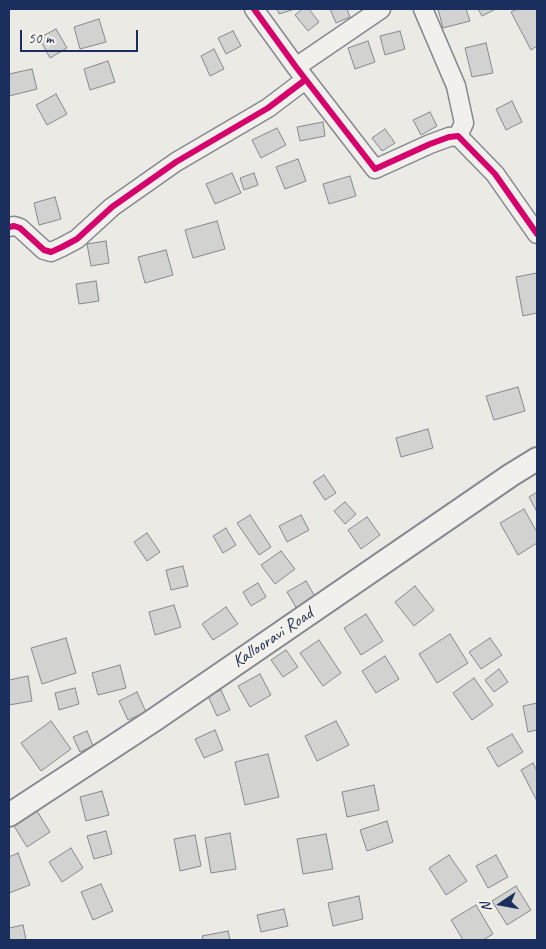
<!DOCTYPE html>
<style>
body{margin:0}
#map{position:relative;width:546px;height:949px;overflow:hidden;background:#ebeae5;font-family:Caveat,sans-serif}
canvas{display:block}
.frame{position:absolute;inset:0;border:10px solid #1b2f5e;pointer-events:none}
.north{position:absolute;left:476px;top:879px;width:50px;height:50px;-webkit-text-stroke:4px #f7f3e8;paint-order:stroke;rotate:258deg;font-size:14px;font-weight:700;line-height:20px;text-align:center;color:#1b2f5e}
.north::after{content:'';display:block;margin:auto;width:18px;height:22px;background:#1b2f5e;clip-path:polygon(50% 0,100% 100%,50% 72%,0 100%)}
.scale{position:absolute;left:20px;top:30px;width:118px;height:22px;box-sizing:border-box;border:2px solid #1b2f5e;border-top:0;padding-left:6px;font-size:15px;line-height:18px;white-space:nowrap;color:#1b2f5e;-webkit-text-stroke:4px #f7f3e8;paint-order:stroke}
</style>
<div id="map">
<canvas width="546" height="949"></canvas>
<div class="frame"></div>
<div class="north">N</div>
<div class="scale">50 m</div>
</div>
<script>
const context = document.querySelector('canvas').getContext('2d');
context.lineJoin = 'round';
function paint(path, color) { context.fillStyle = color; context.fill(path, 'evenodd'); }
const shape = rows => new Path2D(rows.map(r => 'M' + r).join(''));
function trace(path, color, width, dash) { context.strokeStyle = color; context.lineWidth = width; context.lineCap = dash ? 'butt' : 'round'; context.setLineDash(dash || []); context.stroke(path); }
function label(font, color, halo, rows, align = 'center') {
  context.font = font + ' Caveat,sans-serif'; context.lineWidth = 4; context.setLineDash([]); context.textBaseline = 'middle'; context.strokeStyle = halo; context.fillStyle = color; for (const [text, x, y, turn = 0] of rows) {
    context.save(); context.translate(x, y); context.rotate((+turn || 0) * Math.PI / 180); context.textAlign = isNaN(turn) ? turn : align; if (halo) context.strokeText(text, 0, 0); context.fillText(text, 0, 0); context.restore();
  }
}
const building = shape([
 [277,9,295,9,279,14,277,9],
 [302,9,309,9,319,22,308,31,295,15,302,9],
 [330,9,347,9,350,17,336,23,330,9],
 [438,9,466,9,470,21,443,28,438,9],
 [478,9,496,9,482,16,478,9],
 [517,9,537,9,537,46,531,50,511,12,517,9],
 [99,19,106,42,80,49,74,27,99,19],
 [56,29,67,48,50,58,39,38,56,29],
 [233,31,241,46,226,54,218,38,233,31],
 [400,31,405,49,385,55,380,36,400,31],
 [368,41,375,62,355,69,348,48,368,41],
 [486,43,493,73,472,77,465,48,486,43],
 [214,49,224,69,210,76,201,56,214,49],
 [108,61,115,82,90,90,84,69,108,61],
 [32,69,37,89,9,96,9,74,32,69],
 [56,94,67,114,47,125,36,105,56,94],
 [512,101,522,122,506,130,496,109,512,101],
 [430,112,437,126,421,135,413,120,430,112],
 [323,122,325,136,300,141,297,127,323,122],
 [277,128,286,145,261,158,252,140,277,128],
 [385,129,395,143,382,151,372,138,385,129],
 [298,159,306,181,285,189,276,167,298,159],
 [232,173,241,193,215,204,206,184,232,173],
 [254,173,258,185,244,190,240,178,254,173],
 [350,176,356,196,329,204,323,184,350,176],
 [55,197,61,219,39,225,34,203,55,197],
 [217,221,225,249,193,258,185,230,217,221],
 [106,241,109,263,91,266,87,244,106,241],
 [166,250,173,275,145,283,138,257,166,250],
 [537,273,537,313,523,316,516,277,537,273],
 [96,281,99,301,79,304,76,284,96,281],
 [518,387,525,411,494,420,486,396,518,387],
 [428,429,433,448,401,457,396,438,428,429],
 [324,475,336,493,325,500,313,482,324,475],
 [537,492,537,512,529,497,537,492],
 [345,502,356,514,345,524,334,511,345,502],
 [524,509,537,532,537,543,518,555,500,523,524,509],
 [250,515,271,547,259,555,237,523,250,515],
 [301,515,309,530,287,542,279,526,301,515],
 [367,517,380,535,361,549,348,530,367,517],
 [226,528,236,545,223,553,213,536,226,528],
 [147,533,160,552,147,561,134,542,147,533],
 [281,551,295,569,275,584,261,565,281,551],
 [183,566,188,586,171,590,166,570,183,566],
 [306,581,316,598,297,609,287,592,306,581],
 [258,583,266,597,251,606,243,592,258,583],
 [415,586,434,610,414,626,395,602,415,586],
 [174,605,181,627,155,635,149,612,174,605],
 [226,607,238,624,213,640,202,624,226,607],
 [366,614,383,641,361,655,344,628,366,614],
 [450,634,468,663,437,683,419,654,450,634],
 [66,638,76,673,42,684,31,648,66,638],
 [490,638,502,655,481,669,469,652,490,638],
 [319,640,341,673,323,686,300,653,319,640],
 [286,650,298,667,283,677,271,660,286,650],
 [385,656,399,679,376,693,362,671,385,656],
 [120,665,126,688,98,695,92,673,120,665],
 [499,669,508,682,494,692,485,680,499,669],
 [260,674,271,695,250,707,238,686,260,674],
 [28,676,32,701,9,705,9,680,28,676],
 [474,678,493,705,472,720,453,693,474,678],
 [75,688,79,704,59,710,55,693,75,688],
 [221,690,230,710,217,716,208,696,221,690],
 [137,692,146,712,128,720,119,701,137,692],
 [537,703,537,730,528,732,523,706,537,703],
 [51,721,71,749,41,771,21,743,51,721],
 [336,721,349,745,317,761,305,736,336,721],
 [215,730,223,750,204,758,195,739,215,730],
 [87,731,93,746,80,752,73,737,87,731],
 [512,734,523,752,498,767,487,748,512,734],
 [268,754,279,797,245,805,235,762,268,754],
 [533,763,537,771,537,801,521,770,533,763],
 [374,785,379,810,347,817,342,792,374,785],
 [102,791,109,815,86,821,80,797,102,791],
 [37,811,50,832,27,847,14,826,37,811],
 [387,821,393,842,367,851,360,830,387,821],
 [106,831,112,854,94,859,87,836,106,831],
 [230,833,236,869,211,873,205,838,230,833],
 [326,834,333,869,303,874,297,839,326,834],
 [195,835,201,866,180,871,174,839,195,835],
 [71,848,83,868,62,882,49,862,71,848],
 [18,853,30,885,9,893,9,857,18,853],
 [449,855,467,881,446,895,429,868,449,855],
 [496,855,508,877,488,888,476,866,496,855],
 [101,884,113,911,93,920,81,892,101,884],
 [516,886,531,910,507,925,492,901,516,886],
 [359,896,363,919,333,926,328,903,359,896],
 [476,905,493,934,483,940,463,940,451,920,476,905],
 [284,909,288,926,261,932,257,915,284,909],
 [23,925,26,940,9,940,9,928,23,925],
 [228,931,230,940,203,940,202,936,228,931]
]);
const minor = shape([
 [254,9,296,67,375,169,430,144,449,137,458,136,495,174,537,234],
 [423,9,456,86,464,123,458,136],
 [296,67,381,9],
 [9,227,14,226,20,228,44,250,51,252,62,247,77,239,112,207,176,162,268,108,305,80]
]);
const major = shape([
 [9,815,154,720,511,475,537,459]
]);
const cycleway = shape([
 [254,9,296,67,375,169,430,144,449,137,458,136,495,174,537,234],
 [9,227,14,226,20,228,44,250,51,252,62,247,77,239,112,207,176,162,268,108,305,80]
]);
const streetNames = [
 ["Kallooravi Road",273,638,-34]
];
paint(building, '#d2d2d0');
trace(building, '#85888f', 1);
trace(minor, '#85888f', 21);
trace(major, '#85888f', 26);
trace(minor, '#f1f0ec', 18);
trace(major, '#f1f0ec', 22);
trace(cycleway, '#d6006c', 6);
label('18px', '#1b2f5e', '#f7f3e8', streetNames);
</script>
